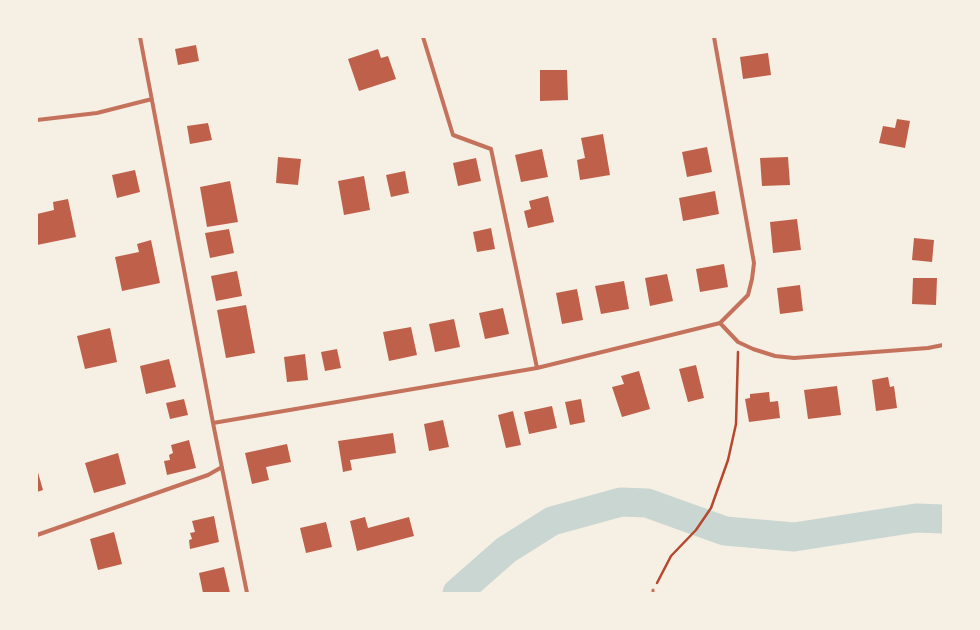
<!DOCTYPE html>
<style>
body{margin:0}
#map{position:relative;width:980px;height:630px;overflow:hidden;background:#f6efe4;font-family:Raleway,sans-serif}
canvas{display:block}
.frame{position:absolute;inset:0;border:38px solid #f6efe4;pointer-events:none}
</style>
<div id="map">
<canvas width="980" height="630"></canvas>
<div class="frame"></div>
</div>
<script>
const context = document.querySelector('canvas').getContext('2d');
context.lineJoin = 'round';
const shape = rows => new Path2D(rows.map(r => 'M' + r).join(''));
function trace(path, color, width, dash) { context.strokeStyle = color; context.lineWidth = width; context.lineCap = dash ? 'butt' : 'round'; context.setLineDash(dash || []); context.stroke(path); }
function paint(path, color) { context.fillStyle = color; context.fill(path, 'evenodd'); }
const river = shape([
 [457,593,506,550,552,521,621,502,647,503,725,531,794,537,916,518,943,519]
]);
const building = shape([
 [196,45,199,61,178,65,175,49],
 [378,49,381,58,388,56,396,79,359,91,348,59],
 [768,53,771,75,743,79,740,57],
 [540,70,567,70,568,100,540,101],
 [897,119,910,121,905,148,879,143,883,126,895,128],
 [208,123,212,140,190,144,187,126],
 [603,134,610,175,580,180,577,160,585,158,581,138],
 [707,147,712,172,687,177,682,152],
 [542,149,548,177,521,182,515,155],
 [278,157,301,159,298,185,276,183],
 [788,157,790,185,762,186,760,158],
 [476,158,481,181,458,186,453,163],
 [135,170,140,192,117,198,112,175],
 [405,171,409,193,391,197,386,175],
 [364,176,370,210,344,215,338,181],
 [230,181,238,222,207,227,200,187],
 [715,191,719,214,683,221,679,198],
 [548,196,554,222,528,228,524,211,531,209,529,201],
 [68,199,76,237,37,245,37,214,54,210,53,202],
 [797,219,801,250,773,253,770,222],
 [491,228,495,249,477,252,473,232],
 [229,229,234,253,210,258,205,233],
 [914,238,934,240,932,262,912,260],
 [151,240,160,283,122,291,115,257,139,252,137,244],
 [724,264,728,287,700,292,696,269],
 [237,271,242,296,216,301,211,276],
 [667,274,673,301,650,306,645,278],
 [913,278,937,278,936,305,912,304],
 [624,281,629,309,601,314,595,286],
 [800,285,803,311,780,314,777,288],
 [577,289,583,320,562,324,556,293],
 [246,305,255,353,226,358,217,310],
 [503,308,509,334,485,339,479,313],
 [454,319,460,347,435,352,429,324],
 [411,327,417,355,389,361,383,332],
 [110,328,117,362,85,369,77,336],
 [337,349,341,368,325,371,321,352],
 [305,354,308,380,287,382,284,357],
 [169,359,176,387,146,394,140,366],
 [696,365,704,398,688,402,679,369],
 [639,371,650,409,622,417,612,387,624,384,621,376],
 [888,377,890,387,894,386,897,408,876,411,872,380],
 [837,386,841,415,808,419,804,390],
 [769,392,770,402,778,401,780,418,749,422,745,399,750,398,750,394],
 [184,399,188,415,170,419,166,403],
 [581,399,585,422,570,425,565,402],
 [552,406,557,428,529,434,524,412],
 [513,411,521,445,506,448,498,415],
 [443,420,449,447,429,451,424,424],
 [393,433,396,453,350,460,352,470,343,472,338,441],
 [189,440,196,468,167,475,164,461,170,460,169,455,173,453,171,445],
 [287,444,291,462,266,467,269,480,252,484,245,453],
 [118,453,126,484,94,493,85,463],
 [37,469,43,490,37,492],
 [214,516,219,542,190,549,189,540,192,539,190,533,195,532,192,521],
 [365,517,368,528,409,517,414,536,357,551,350,521],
 [326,522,332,547,306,553,300,528],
 [114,532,122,564,98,570,90,539],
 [224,567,230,593,203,593,199,573]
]);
const path = shape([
 [657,583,671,556,696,530,711,508,728,460,736,424,738,352]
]);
const service = shape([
 [653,593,653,590]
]);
const minor = shape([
 [140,37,213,423,247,593],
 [423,37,453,135,491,149,537,368],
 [714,37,754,263,752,279,748,295,720,323],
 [37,120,97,113,152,99],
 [213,423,537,368,720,323,738,342,753,349,775,356,794,358,928,348,943,345],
 [37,535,208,475,222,467]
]);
trace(river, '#c9d6d2', 29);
paint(building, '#bf614a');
trace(path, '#b5482f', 2.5);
trace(service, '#c5725c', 3);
trace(minor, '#c5725c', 4);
</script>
